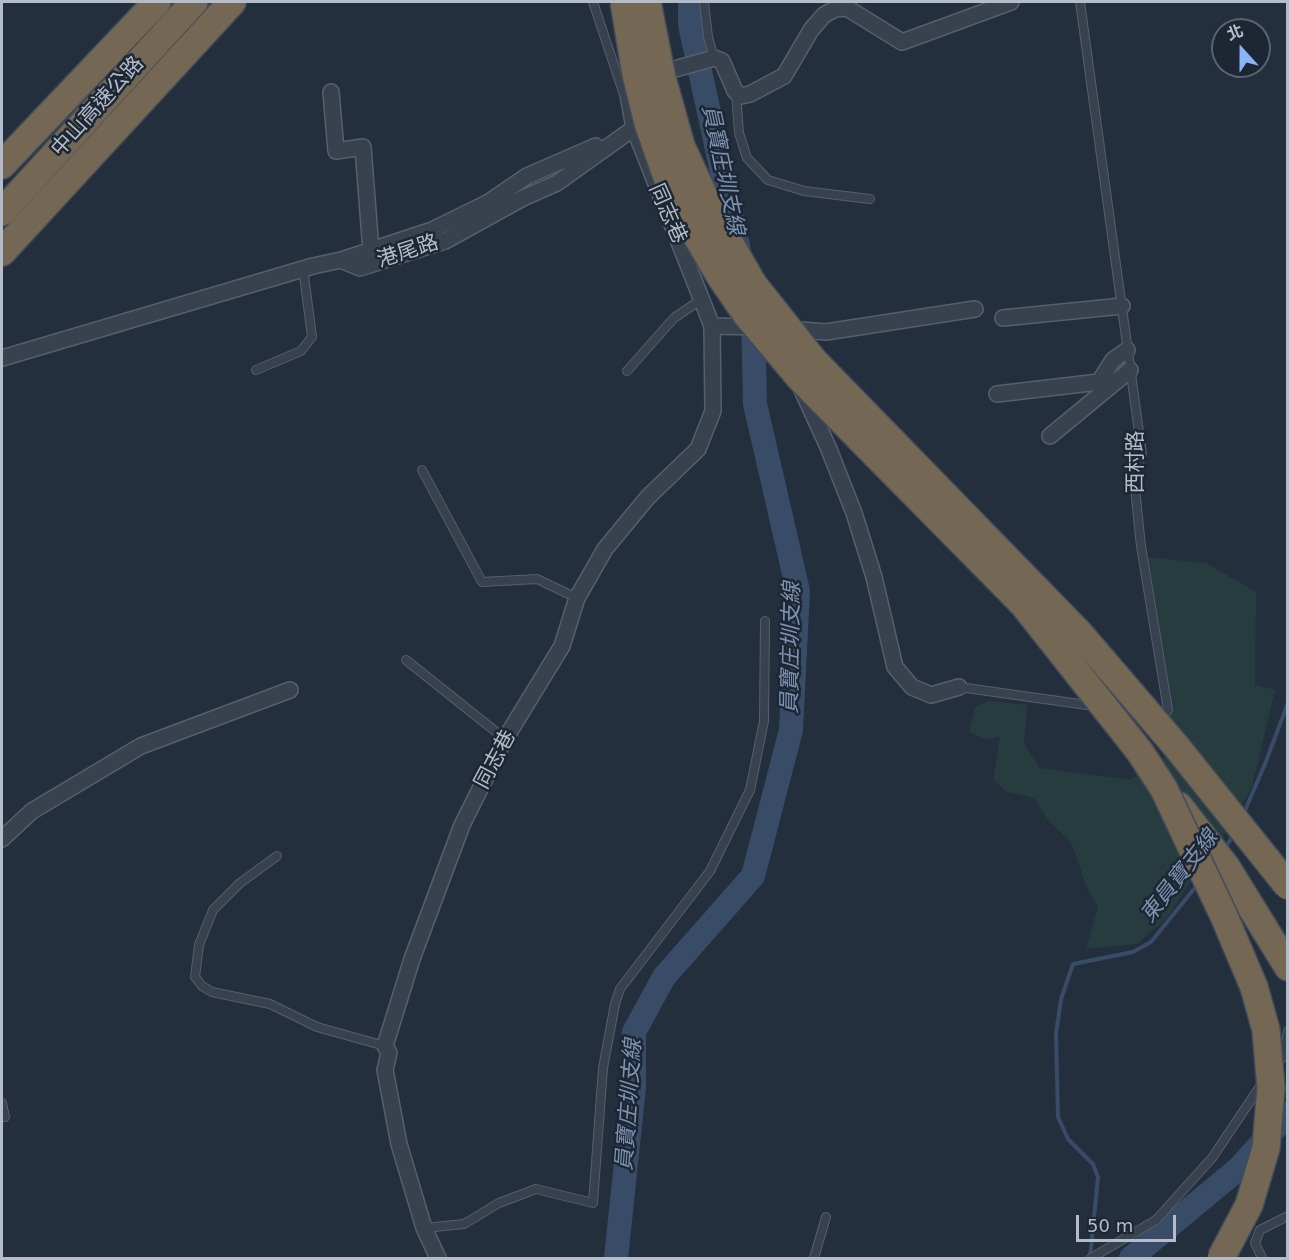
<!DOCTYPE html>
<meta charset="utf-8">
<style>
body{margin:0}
#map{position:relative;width:1289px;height:1260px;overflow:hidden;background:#242f3e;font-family:"DejaVu Sans","Noto Sans TC",sans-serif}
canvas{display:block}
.frame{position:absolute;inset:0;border:3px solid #b4bcc9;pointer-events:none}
.north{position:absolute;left:1211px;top:18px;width:60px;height:60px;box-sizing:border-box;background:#1d2633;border:2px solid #59626f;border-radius:50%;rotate:339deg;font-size:16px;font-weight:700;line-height:24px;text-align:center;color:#b4bcc9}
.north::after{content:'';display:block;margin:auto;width:21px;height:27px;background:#8ab4f8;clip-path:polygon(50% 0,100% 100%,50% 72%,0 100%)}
.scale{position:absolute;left:1076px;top:1215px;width:100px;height:27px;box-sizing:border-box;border:3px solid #b4bcc9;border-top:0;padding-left:8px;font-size:18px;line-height:21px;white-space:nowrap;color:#b4bcc9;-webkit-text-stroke:4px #1d2633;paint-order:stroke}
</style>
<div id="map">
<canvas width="1289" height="1260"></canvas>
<div class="frame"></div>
<div class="north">北</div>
<div class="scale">50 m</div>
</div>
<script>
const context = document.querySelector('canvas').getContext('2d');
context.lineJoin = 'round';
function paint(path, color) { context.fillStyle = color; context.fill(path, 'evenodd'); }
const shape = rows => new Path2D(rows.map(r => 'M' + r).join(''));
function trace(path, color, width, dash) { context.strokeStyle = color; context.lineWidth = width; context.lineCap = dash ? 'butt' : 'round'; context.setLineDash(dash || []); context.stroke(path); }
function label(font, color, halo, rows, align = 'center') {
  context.font = font + ' "DejaVu Sans","Noto Sans TC",sans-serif'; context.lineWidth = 5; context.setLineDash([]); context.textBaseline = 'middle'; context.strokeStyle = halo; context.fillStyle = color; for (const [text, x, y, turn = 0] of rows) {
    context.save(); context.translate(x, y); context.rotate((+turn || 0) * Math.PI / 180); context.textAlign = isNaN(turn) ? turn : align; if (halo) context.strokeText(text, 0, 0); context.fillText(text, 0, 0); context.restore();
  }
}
const green = shape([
 [1147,557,1206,563,1256,592,1255,685,1275,690,1252,787,1217,848,1198,869,1168,917,1137,944,1086,949,1098,907,1087,888,1071,842,1049,821,1034,798,1007,792,993,780,1000,737,986,739,969,732,975,707,989,701,1027,705,1024,744,1040,768,1130,780,1178,748,1166,709]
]);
const stream = shape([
 [1243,815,1265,764,1288,703],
 [1224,849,1233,836],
 [1090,1258,1098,1177,1093,1164,1068,1139,1058,1117,1056,1034,1061,999,1073,964,1133,952,1151,942,1198,884]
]);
const river = shape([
 [690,2,690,25,740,255],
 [616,1258,634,1087,634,1032,664,977,753,876,791,730,798,591,755,404,753,312],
 [1131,1258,1238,1169,1288,1114]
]);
const service = shape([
 [593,2,624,95],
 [704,2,708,37,714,58],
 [1080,2,1142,454,1134,479,1141,546,1168,710,1164,716,1160,716],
 [736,93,739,133,747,158,768,180,804,191,870,199],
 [256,370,301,351,312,337,303,268],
 [627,371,674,318,702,299],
 [422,470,482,582,537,579,577,598],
 [406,660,505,739],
 [959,687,1094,706],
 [277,856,240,883,213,910,199,945,195,977,202,986,212,992,270,1004,317,1027,385,1046],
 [1276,1065,1283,1057,1288,1031],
 [2,1103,5,1117],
 [424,1228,464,1224,499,1203,536,1189,593,1203,603,1068,615,1004,620,989,710,871,750,790,764,721,765,621],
 [814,1258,826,1217],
 [1091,1258,1156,1220,1212,1158,1263,1082],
 [1262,1258,1255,1243,1260,1230,1288,1216]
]);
const minor = shape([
 [657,74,714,58,722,61,735,91,741,96,750,94,784,76,811,30,824,15,835,9,847,8,902,42,1011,2],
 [331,92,336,151,363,147,371,251],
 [341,260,432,230,489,202,527,176,596,146],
 [1003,318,1122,306],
 [712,326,758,327],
 [788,329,826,332,975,309],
 [2,358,313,266,341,260,360,268,445,241,523,198,557,183,634,128],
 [801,388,828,447,854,513,874,577,895,667,912,687,931,695,959,687],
 [997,394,1099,382,1113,360,1127,350],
 [1050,436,1130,370],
 [2,839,32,811,141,746,290,690],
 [438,1258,424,1228,399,1144,385,1070,389,1053,385,1046,412,959,462,825,505,739,562,646,577,598,605,549,648,497,698,449,713,411,712,326,634,128,627,89]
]);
const motorway = shape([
 [2,165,157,2],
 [2,212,194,2],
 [2,252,232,2],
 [1179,806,1227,868,1288,967]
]);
const motorwayBridge = shape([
 [624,2,636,74,648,123,668,180,688,221,720,276,746,314,800,378,1023,604,1140,752,1164,789,1224,916,1254,987,1266,1030,1271,1088,1266,1148,1249,1205,1221,1258],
 [647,2,662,78,681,146,710,209,753,284,814,361,1080,634,1176,746,1288,886]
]);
const streetNames = [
 ["中山高速公路",98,107,-48],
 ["同志巷",667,214,66],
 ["港尾路",408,252,-18],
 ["西村路",1137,462,-90],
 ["同志巷",496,760,-62]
];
const waterNames = [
 ["員寶庄圳支線",722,170,78],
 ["員寶庄圳支線",792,648,-89],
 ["東員寶支線",1180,877,-52],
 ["員寶庄圳支線",630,1105,-86]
];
paint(green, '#263c3f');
trace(stream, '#394c67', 4);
trace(river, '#394c67', 24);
trace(service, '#565f6c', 10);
trace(minor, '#565f6c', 18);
trace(motorway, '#434c59', 30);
trace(service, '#38414e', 8);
trace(minor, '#38414e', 15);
trace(motorway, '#746855', 27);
trace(motorwayBridge, '#434c59', 30, []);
trace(motorwayBridge, '#746855', 27);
label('21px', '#b4bcc9', '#1d2633', streetNames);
label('italic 22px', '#7c92b1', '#1d2633', waterNames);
</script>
